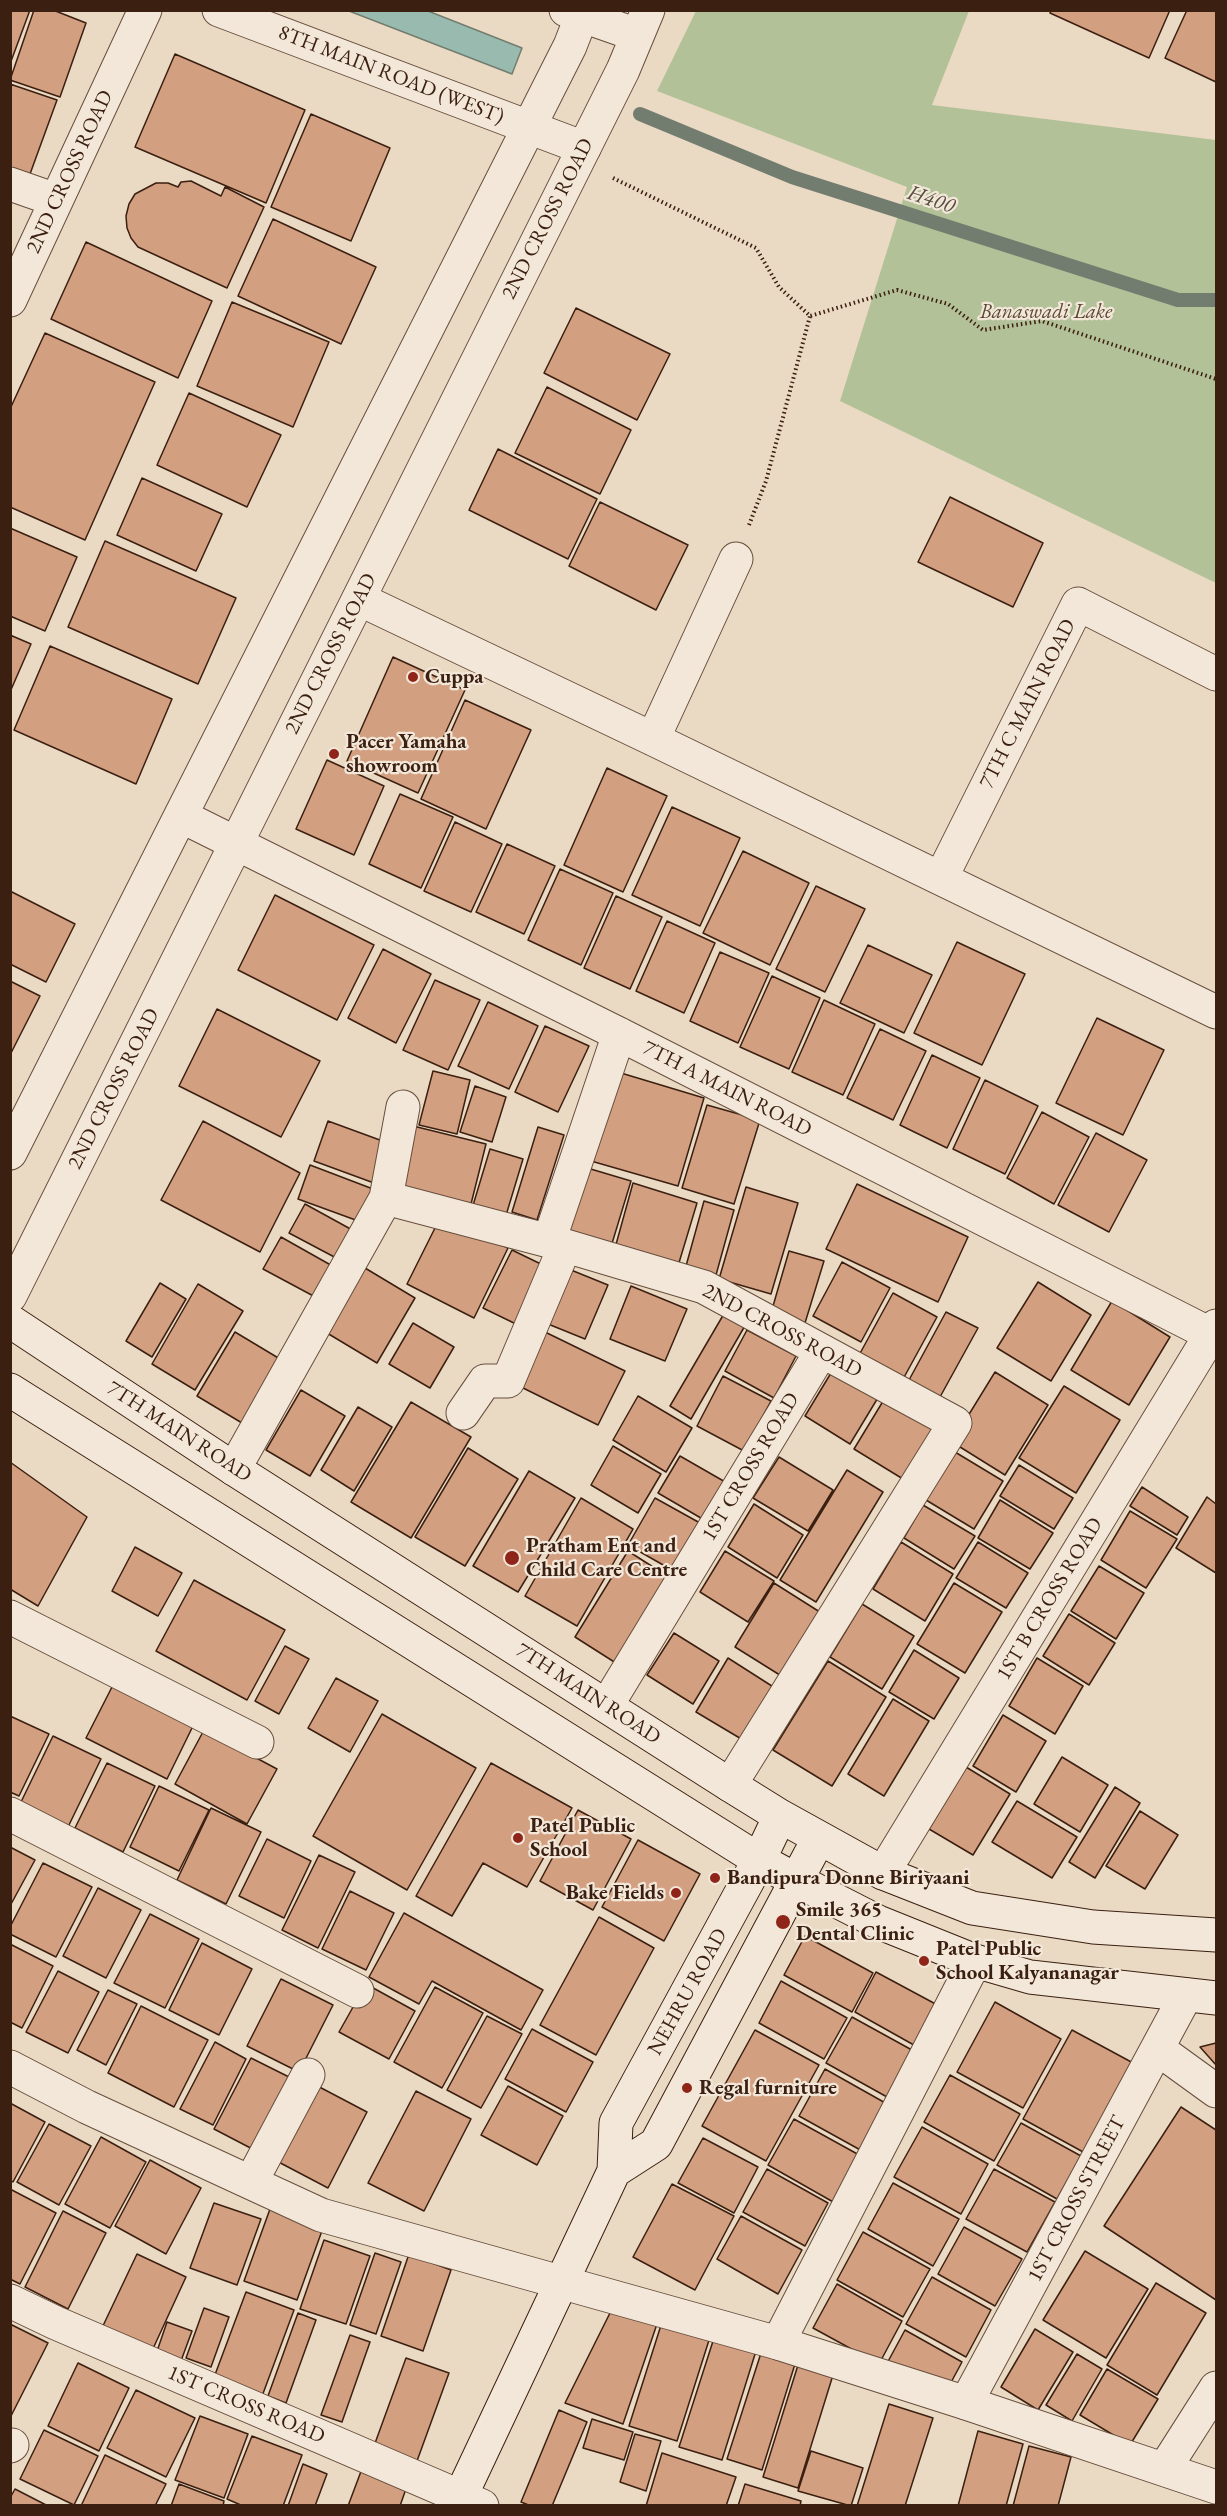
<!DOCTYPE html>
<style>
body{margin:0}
#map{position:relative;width:1227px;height:2516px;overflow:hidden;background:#ebdac3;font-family:"EB Garamond",serif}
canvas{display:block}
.frame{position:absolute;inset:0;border:12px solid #3b1f10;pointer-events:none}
</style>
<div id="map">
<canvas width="1227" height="2516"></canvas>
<div class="frame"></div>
</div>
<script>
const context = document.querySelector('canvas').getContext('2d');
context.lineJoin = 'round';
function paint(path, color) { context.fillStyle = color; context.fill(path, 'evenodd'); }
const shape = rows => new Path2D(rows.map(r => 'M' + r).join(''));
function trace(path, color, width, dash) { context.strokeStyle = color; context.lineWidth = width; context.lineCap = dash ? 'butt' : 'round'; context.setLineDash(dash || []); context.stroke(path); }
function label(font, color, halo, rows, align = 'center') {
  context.font = font + ' "EB Garamond",serif'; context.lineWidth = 4.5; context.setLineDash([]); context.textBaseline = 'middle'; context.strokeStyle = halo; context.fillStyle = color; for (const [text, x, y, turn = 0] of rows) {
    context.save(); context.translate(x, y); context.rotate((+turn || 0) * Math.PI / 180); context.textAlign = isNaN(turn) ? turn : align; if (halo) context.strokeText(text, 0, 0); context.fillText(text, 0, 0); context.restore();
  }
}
const green = shape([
 [696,11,969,11,932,105,1216,140,1216,583,840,401,907,187,657,91]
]);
const water = shape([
 [349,11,428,11,522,48,512,74,349,11]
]);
const stream = shape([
 [640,114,792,177,1178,300,1216,300]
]);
const building = shape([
 [10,10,30,10,10,64,10,10],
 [34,10,53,10,86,23,60,97,10,80,34,10],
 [1051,10,1170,10,1149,58,1050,13,1051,10],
 [1187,10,1216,11,1216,82,1165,58,1187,10],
 [175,54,305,110,266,203,135,147,175,54],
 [10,84,57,100,30,174,10,167,10,84],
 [311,114,390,148,351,241,271,207,311,114],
 [191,181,221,196,225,187,264,207,227,288,138,247,131,238,127,228,126,216,129,204,135,194,156,183,168,183,178,187,181,182,191,181],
 [273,219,376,267,341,344,238,296,273,219],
 [86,242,212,301,178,378,51,319,86,242],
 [232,302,329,342,293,427,197,386,232,302],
 [576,308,670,354,637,420,544,373,576,308],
 [45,333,155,382,85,540,10,507,10,409,45,333],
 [547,387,631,430,600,494,515,453,547,387],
 [189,393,281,435,247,507,157,465,189,393],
 [498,449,597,499,568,559,469,510,498,449],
 [142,478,222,514,196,571,117,535,142,478],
 [950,497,1043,543,1013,607,918,562,950,497],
 [600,502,688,545,656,610,569,566,600,502],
 [10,528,77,557,45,631,10,616,10,528],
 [105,541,236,598,198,684,68,627,105,541],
 [10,635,31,644,10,692,10,635],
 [50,646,172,699,136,784,14,730,50,646],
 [393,657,465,690,418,793,347,761,393,657],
 [465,700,531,730,486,829,421,799,465,700],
 [327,760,384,786,354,855,296,829,327,760],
 [607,768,667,796,623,892,564,865,607,768],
 [400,794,453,817,421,888,369,864,400,794],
 [672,807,740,838,700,926,632,895,672,807],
 [455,822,502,844,471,912,424,891,455,822],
 [507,844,555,866,524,934,476,912,507,844],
 [743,851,809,883,770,965,703,933,743,851],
 [560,869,613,893,581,965,528,940,560,869],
 [816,886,865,909,825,992,776,969,816,886],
 [10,891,75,924,46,982,10,964,10,891],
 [275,895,374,945,337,1020,238,970,275,895],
 [616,896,662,917,630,989,584,968,616,896],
 [667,921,715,943,684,1013,636,991,667,921],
 [957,942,1025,974,982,1065,914,1033,957,942],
 [868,945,932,975,904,1033,840,1003,868,945],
 [383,949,431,974,396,1043,348,1018,383,949],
 [720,952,769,973,738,1043,690,1021,720,952],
 [772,976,820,998,789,1069,740,1047,772,976],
 [435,980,480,1000,448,1070,403,1050,435,980],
 [10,981,40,996,10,1055,10,981],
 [824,1000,875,1024,843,1095,792,1072,824,1000],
 [488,1002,538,1026,509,1089,458,1066,488,1002],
 [217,1009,320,1061,281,1137,179,1086,217,1009],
 [1097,1018,1164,1050,1123,1135,1056,1103,1097,1018],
 [545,1026,589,1046,558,1112,515,1092,545,1026],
 [880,1029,926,1051,893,1120,847,1098,880,1029],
 [932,1055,980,1078,947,1148,900,1125,932,1055],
 [611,1070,704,1098,678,1186,584,1159,611,1070],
 [433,1071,470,1080,457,1134,419,1125,433,1071],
 [985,1080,1038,1106,1005,1174,953,1149,985,1080],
 [475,1086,506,1097,492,1142,460,1132,475,1086],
 [707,1105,760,1120,734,1204,682,1188,707,1105],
 [1042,1112,1089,1137,1054,1204,1007,1178,1042,1112],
 [203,1121,300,1173,260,1252,161,1200,203,1121],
 [328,1121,388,1143,374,1183,314,1161,328,1121],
 [409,1125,486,1144,471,1204,394,1186,409,1125],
 [538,1127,564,1135,537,1220,512,1212,538,1127],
 [1096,1133,1147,1160,1109,1232,1058,1205,1096,1133],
 [490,1149,523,1159,504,1222,471,1212,490,1149],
 [310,1165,373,1189,361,1222,298,1199,310,1165],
 [584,1167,631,1181,610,1250,563,1236,584,1167],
 [633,1183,697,1203,678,1266,615,1248,633,1183],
 [857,1184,968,1237,938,1302,826,1249,857,1184],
 [746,1187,798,1203,771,1294,719,1279,746,1187],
 [704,1201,734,1210,716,1275,686,1266,704,1201],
 [305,1204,356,1232,340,1260,289,1233,305,1204],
 [441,1216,508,1248,474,1318,407,1284,441,1216],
 [281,1237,336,1268,319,1299,263,1269,281,1237],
 [512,1250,547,1267,518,1325,483,1308,512,1250],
 [789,1251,824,1261,805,1323,771,1313,789,1251],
 [842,1262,890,1288,861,1342,813,1316,842,1262],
 [365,1268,415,1298,377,1363,327,1333,365,1268],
 [571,1270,608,1285,585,1339,548,1324,571,1270],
 [1038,1282,1091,1315,1051,1381,997,1348,1038,1282],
 [160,1283,186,1299,152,1357,126,1341,160,1283],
 [198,1284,243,1311,195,1390,152,1364,198,1284],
 [631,1286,687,1309,665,1361,610,1339,631,1286],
 [893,1293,937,1317,902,1381,858,1357,893,1293],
 [1112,1301,1170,1337,1129,1405,1071,1370,1112,1301],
 [725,1312,746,1324,691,1419,670,1406,725,1312],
 [946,1312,978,1328,940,1397,909,1380,946,1312],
 [413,1323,454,1347,430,1388,389,1364,413,1323],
 [747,1330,796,1356,774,1398,725,1371,747,1330],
 [235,1332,285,1362,247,1426,197,1396,235,1332],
 [545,1332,625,1371,598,1425,519,1386,545,1332],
 [834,1368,879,1396,850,1444,805,1416,834,1368],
 [995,1372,1048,1405,1005,1475,952,1442,995,1372],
 [723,1376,771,1401,744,1451,697,1426,723,1376],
 [1064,1386,1120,1420,1076,1493,1019,1458,1064,1386],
 [301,1390,345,1416,310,1476,266,1450,301,1390],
 [888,1393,936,1423,903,1479,854,1449,888,1393],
 [638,1396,692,1428,666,1472,613,1440,638,1396],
 [411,1402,471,1437,411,1538,351,1502,411,1402],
 [358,1407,392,1427,354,1491,321,1470,358,1407],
 [613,1446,661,1474,638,1513,591,1485,613,1446],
 [468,1448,518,1479,465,1566,415,1537,468,1448],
 [955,1452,1003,1481,974,1529,926,1500,955,1452],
 [680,1456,727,1483,706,1521,658,1493,680,1456],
 [779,1457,833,1490,808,1531,753,1498,779,1457],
 [10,1462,87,1517,38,1606,10,1589,10,1462],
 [1019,1465,1073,1498,1054,1529,1000,1496,1019,1465],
 [847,1470,883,1492,816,1602,780,1580,847,1470],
 [529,1471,575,1498,518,1592,473,1566,529,1471],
 [1142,1487,1188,1517,1177,1535,1130,1506,1142,1487],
 [1207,1497,1216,1504,1216,1573,1176,1548,1207,1497],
 [581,1498,633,1529,577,1626,525,1596,581,1498],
 [655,1498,700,1523,672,1570,628,1545,655,1498],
 [1000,1500,1053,1533,1030,1569,978,1538,1000,1500],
 [754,1504,803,1535,777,1578,728,1547,754,1504],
 [923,1505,975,1536,954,1569,904,1538,923,1505],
 [1130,1511,1177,1539,1146,1588,1101,1560,1130,1511],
 [901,1542,953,1574,925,1621,873,1589,901,1542],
 [978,1542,1028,1573,1006,1608,956,1578,978,1542],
 [135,1547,182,1573,158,1616,112,1591,135,1547],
 [628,1551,672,1579,619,1665,575,1637,628,1551],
 [725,1551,774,1581,748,1622,700,1592,725,1551],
 [1099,1566,1144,1593,1116,1639,1071,1611,1099,1566],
 [194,1580,285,1630,247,1700,156,1651,194,1580],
 [774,1583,823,1614,783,1677,735,1647,774,1583],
 [954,1583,1002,1612,965,1673,917,1644,954,1583],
 [862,1604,914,1636,882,1689,830,1657,862,1604],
 [1069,1614,1115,1643,1089,1685,1043,1656,1069,1614],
 [674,1633,719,1661,693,1704,647,1675,674,1633],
 [285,1646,309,1659,279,1714,255,1701,285,1646],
 [914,1650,959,1678,934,1719,889,1692,914,1650],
 [728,1658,775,1688,743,1740,696,1712,728,1658],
 [1037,1658,1083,1686,1055,1734,1009,1706,1037,1658],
 [828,1661,886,1697,832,1786,773,1750,828,1661],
 [336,1678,378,1701,350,1752,308,1728,336,1678],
 [113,1685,193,1726,167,1779,86,1738,113,1685],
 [893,1699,929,1721,884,1796,848,1774,893,1699],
 [382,1714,476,1768,407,1890,313,1836,382,1714],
 [1003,1715,1046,1741,1016,1792,973,1766,1003,1715],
 [10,1716,49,1734,19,1796,10,1792,10,1716],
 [204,1730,277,1769,247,1824,175,1784,204,1730],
 [53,1736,101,1759,68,1827,20,1804,53,1736],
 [1062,1757,1108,1785,1080,1832,1034,1804,1062,1757],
 [107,1763,155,1786,123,1852,75,1828,107,1763],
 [491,1763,572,1808,527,1887,483,1863,452,1916,416,1896,491,1763],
 [966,1767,1010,1794,973,1855,929,1829,966,1767],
 [159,1786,209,1810,179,1871,130,1847,159,1786],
 [1115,1787,1140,1803,1095,1878,1069,1862,1115,1787],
 [1017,1801,1077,1837,1052,1878,992,1842,1017,1801],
 [211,1808,261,1832,226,1904,177,1880,211,1808],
 [578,1810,631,1839,593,1910,540,1881,578,1810],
 [1140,1811,1178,1835,1145,1889,1106,1866,1140,1811],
 [267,1839,311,1861,284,1918,239,1896,267,1839],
 [638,1840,700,1874,664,1941,602,1907,638,1840],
 [10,1847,35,1860,10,1906,10,1847],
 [319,1855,355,1872,318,1948,282,1930,319,1855],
 [43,1863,92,1887,56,1957,10,1934,10,1927,43,1863],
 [98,1888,141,1910,106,1978,63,1956,98,1888],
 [350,1891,394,1913,366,1970,322,1949,350,1891],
 [404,1913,543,1990,521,2030,432,1981,419,2004,369,1977,404,1913],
 [150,1914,199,1939,165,2008,114,1983,150,1914],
 [599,1917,654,1948,596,2055,540,2025,599,1917],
 [805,1936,873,1973,852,2012,784,1975,805,1936],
 [202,1943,252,1969,219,2035,169,2010,202,1943],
 [10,1944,53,1966,22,2028,10,2022,10,1944],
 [58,1971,99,1992,68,2053,26,2032,58,1971],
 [876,1972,943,2008,921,2049,855,2012,876,1972],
 [281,1979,333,2005,299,2072,247,2046,281,1979],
 [781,1981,847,2018,824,2059,759,2023,781,1981],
 [366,1984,415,2011,389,2059,339,2032,366,1984],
 [435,1987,483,2013,442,2088,394,2062,435,1987],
 [108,1990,137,2004,106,2065,77,2050,108,1990],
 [995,2002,1061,2039,1023,2108,957,2072,995,2002],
 [141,2006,208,2040,174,2107,108,2073,141,2006],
 [487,2016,522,2034,481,2108,447,2090,487,2016],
 [852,2017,921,2055,896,2102,826,2063,852,2017],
 [532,2029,593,2062,566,2112,505,2079,532,2029],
 [755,2030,819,2065,766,2161,702,2126,755,2030],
 [1072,2030,1135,2064,1085,2153,1023,2119,1072,2030],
 [215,2042,246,2059,213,2125,180,2109,215,2042],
 [1216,2043,1216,2065,1200,2047,1216,2043],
 [251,2058,299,2082,262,2154,214,2129,251,2058],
 [825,2069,889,2105,864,2152,799,2116,825,2069],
 [950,2075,1020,2114,994,2161,924,2122,950,2075],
 [308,2081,367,2112,328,2188,269,2157,308,2081],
 [508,2086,563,2116,537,2165,481,2135,508,2086],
 [416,2091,471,2119,424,2211,368,2183,416,2091],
 [10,2103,45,2122,13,2182,10,2180,10,2103],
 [1181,2107,1216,2130,1216,2300,1104,2226,1181,2107],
 [794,2119,861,2156,835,2203,768,2165,794,2119],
 [1021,2123,1081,2156,1057,2199,997,2165,1021,2123],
 [49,2124,91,2146,59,2205,17,2182,49,2124],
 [922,2127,988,2164,961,2214,894,2177,922,2127],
 [101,2137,146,2162,110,2228,65,2204,101,2137],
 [703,2138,758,2167,734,2213,678,2183,703,2138],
 [150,2160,201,2188,166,2254,115,2226,150,2160],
 [767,2169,828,2203,805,2246,743,2212,767,2169],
 [994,2169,1055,2202,1027,2252,966,2219,994,2169],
 [893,2183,959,2219,933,2266,868,2229,893,2183],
 [672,2184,734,2216,695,2290,633,2257,672,2184],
 [10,2189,56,2213,20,2284,10,2279,10,2189],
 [214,2203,261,2219,237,2285,190,2268,214,2203],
 [270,2209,323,2228,297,2300,244,2281,270,2209],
 [63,2211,106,2233,68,2309,25,2287,63,2211],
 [741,2216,802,2250,778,2294,717,2259,741,2216],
 [964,2227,1022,2259,995,2306,938,2274,964,2227],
 [863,2232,930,2269,903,2317,837,2280,863,2232],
 [324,2240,370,2256,346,2324,300,2309,324,2240],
 [1085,2251,1148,2289,1106,2358,1043,2320,1085,2251],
 [375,2253,401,2262,376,2334,350,2325,375,2253],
 [137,2254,186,2277,151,2353,101,2330,137,2254],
 [409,2254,451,2270,423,2351,381,2336,409,2254],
 [932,2277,991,2310,966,2357,906,2324,932,2277],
 [1156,2283,1206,2313,1157,2395,1107,2365,1156,2283],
 [837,2284,902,2321,879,2364,813,2328,837,2284],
 [246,2292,294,2310,261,2399,213,2380,246,2292],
 [613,2307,658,2321,623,2424,565,2403,613,2307],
 [204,2308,229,2317,211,2367,186,2358,204,2308],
 [298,2313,316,2320,286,2403,268,2396,298,2313],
 [167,2322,192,2331,178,2369,154,2360,167,2322],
 [662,2322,710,2337,677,2441,629,2426,662,2322],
 [10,2324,48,2343,10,2418,10,2324],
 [1035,2329,1073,2352,1038,2410,1001,2387,1035,2329],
 [905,2330,962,2362,948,2388,885,2367,905,2330],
 [350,2335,370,2342,342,2422,321,2415,350,2335],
 [714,2338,756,2351,722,2460,679,2447,714,2338],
 [761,2353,795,2364,762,2470,727,2459,761,2353],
 [1077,2354,1102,2369,1072,2421,1046,2405,1077,2354],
 [406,2358,449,2373,417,2461,374,2446,406,2358],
 [78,2363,129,2388,99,2451,48,2426,78,2363],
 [798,2365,833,2375,798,2488,763,2477,798,2365],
 [1107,2369,1158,2399,1130,2445,1080,2415,1107,2369],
 [136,2390,195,2418,166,2477,107,2448,136,2390],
 [889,2404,933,2418,905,2506,857,2506,889,2404],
 [559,2410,587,2422,552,2506,531,2506,521,2502,559,2410],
 [200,2416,248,2434,224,2498,175,2480,200,2416],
 [592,2419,633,2432,624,2460,583,2448,592,2419],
 [44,2430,98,2456,74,2505,20,2479,44,2430],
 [978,2431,1023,2444,1006,2506,958,2506,978,2431],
 [635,2434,661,2441,646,2491,620,2482,635,2434],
 [252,2436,302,2455,283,2506,243,2506,227,2499,252,2436],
 [1029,2446,1071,2457,1058,2506,1013,2506,1029,2446],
 [811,2451,863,2468,851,2506,798,2491,811,2451],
 [662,2453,736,2477,726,2506,646,2506,662,2453],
 [105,2455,166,2484,155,2506,81,2506,105,2455],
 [303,2464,327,2474,315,2506,288,2506,303,2464],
 [363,2466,408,2483,400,2506,348,2506,363,2466],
 [179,2484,224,2501,223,2506,171,2506,179,2484],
 [745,2484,801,2501,800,2506,738,2506,745,2484],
 [15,2489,48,2506,10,2506,10,2498,15,2489]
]);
const path = shape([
 [613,178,756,248,779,287,810,316,897,290,948,304,983,330,1042,321,1216,379],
 [749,525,766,481,810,316]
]);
const minor = shape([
 [219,10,584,148],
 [566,10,637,35],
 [10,184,56,200],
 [10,300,145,10],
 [359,599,653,739,1216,1012],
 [653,739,736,559],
 [181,816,619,1034,1216,1337],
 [941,878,1078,604,1216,674],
 [386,1198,549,1241,704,1287,955,1423,730,1785],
 [549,1241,619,1034],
 [463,1413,485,1381,508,1381,565,1246],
 [234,1469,386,1198,403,1107],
 [10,1617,257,1742],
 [607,1705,821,1352],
 [10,1814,357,1991],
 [883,1873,1216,1326],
 [1158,2049,1216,2091],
 [10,2067,87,2107,321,2215,560,2282],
 [251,2182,308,2075],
 [10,2301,56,2323,482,2506],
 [778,2343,975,1961],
 [966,2403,1186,1995],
 [10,2446,12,2445],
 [1165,2468,1216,2388]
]);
const tertiary = shape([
 [10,1153,570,46,584,10],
 [10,1296,623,70,648,10],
 [560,2282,778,2343,966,2403,1216,2487]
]);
const secondary = shape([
 [10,1321,234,1469,730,1785,780,1816,883,1873,972,1908,1093,1927,1216,1935],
 [10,1390,759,1860,796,1880,878,1922,975,1961,1030,1977,1216,1998],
 [614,2171,656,2144,819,1838],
 [456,2506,614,2171,616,2123,759,1860,780,1816]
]);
const markers = [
 [413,677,6,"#8f2418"],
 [334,754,6,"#8f2418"],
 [512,1558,8,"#8f2418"],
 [518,1838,6,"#8f2418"],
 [715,1878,6,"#8f2418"],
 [676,1893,6,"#8f2418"],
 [783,1922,8,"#8f2418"],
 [924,1961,6,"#8f2418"],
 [687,2088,6,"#8f2418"]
];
const streetNames = [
 ["8TH MAIN ROAD (WEST)",391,75,21],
 ["2ND CROSS ROAD",70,172,-65],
 ["2ND CROSS ROAD",548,219,-63],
 ["2ND CROSS ROAD",331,654,-63],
 ["7TH C MAIN ROAD",1028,704,-63],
 ["2ND CROSS ROAD",114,1089,-63],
 ["7TH A MAIN ROAD",727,1089,27],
 ["2ND CROSS ROAD",782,1331,28],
 ["7TH MAIN ROAD",179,1432,33],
 ["1ST CROSS ROAD",751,1467,-59],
 ["1ST B CROSS ROAD",1050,1599,-59],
 ["7TH MAIN ROAD",588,1694,33],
 ["NEHRU ROAD",688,1992,-61],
 ["1ST CROSS STREET",1077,2199,-62],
 ["1ST CROSS ROAD",246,2405,23]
];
const parkNames = [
 ["Banaswadi Lake",1046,312]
];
const poiNames = [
 ["Cuppa",425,677],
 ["Pacer Yamaha",346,742],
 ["showroom",346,766],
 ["Pratham Ent and",526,1546],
 ["Child Care Centre",526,1570],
 ["Patel Public",530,1826],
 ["School",530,1850],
 ["Bandipura Donne Biriyaani",727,1878],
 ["Bake Fields",664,1893,"right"],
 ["Smile 365",796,1910],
 ["Dental Clinic",796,1934],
 ["Patel Public",936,1949],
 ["School Kalyananagar",936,1973],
 ["Regal furniture",699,2088]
];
const waterNames = [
 ["H400",931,200,18]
];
paint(green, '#b2c198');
paint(water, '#99bbaf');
trace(water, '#737d6f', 1.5);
trace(stream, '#737d6f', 14);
paint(building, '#d39f81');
trace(building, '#3b1f10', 1.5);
trace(minor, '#674e3d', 35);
trace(tertiary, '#674e3d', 35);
trace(secondary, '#3b1f10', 35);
trace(path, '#3b1f10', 4, [1.5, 3]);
trace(minor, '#f2e7d8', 33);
trace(tertiary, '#f2e7d8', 33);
trace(secondary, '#f2e7d8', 33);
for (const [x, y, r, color] of markers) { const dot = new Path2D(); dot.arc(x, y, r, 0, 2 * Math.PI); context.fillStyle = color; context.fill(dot); trace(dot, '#f2e7d8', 2); }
label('21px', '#3b1f10', '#f2e7d8', streetNames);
label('italic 21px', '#594832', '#f2e7d8', parkNames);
label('bold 21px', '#3b1f10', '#f2e7d8', poiNames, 'left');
label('italic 22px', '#574e40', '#f2e7d8', waterNames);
</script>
